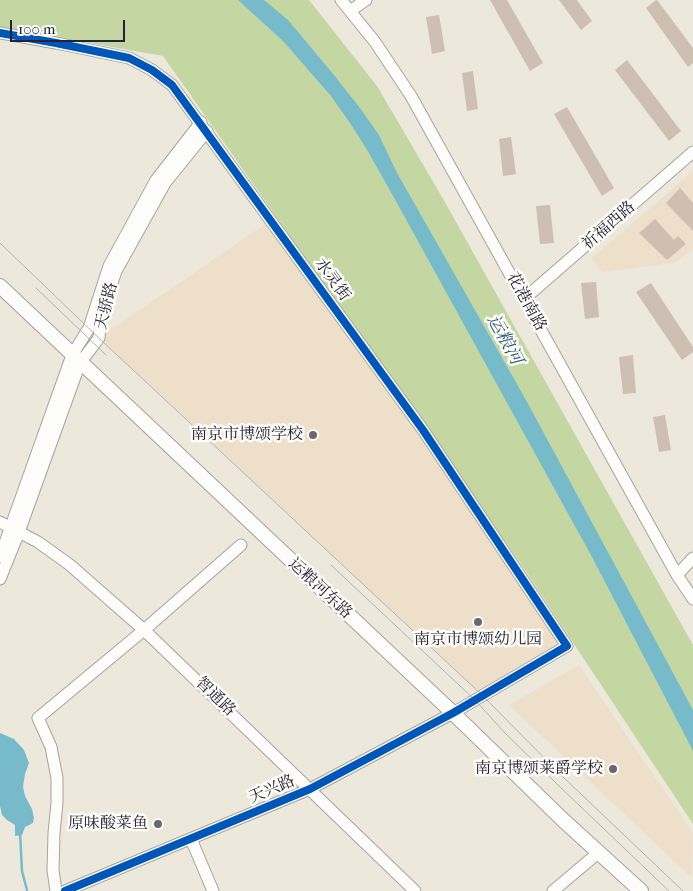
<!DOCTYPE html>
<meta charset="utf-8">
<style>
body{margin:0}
#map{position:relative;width:693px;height:891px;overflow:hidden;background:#ede8dc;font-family:"IM FELL French Canon",serif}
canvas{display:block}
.scale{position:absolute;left:10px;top:20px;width:115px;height:22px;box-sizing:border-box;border:2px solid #22223b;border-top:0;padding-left:6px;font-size:15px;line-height:18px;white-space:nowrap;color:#22223b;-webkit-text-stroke:4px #fdfcf7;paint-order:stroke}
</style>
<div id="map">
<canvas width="693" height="891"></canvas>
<div class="scale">100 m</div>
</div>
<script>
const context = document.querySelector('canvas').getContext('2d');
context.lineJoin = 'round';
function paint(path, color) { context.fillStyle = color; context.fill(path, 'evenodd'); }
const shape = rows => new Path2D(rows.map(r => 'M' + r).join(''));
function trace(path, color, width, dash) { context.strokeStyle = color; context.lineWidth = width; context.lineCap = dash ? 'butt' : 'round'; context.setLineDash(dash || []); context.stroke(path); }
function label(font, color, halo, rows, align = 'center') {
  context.font = font + ' "IM FELL French Canon","Noto Serif SC",serif'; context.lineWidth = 5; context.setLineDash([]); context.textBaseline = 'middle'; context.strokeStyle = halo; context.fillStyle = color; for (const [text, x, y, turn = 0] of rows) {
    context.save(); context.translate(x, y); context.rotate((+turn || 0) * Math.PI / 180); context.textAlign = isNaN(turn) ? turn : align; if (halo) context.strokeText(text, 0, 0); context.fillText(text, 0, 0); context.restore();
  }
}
const built = shape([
 [693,171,693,249,674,263,602,272,591,259],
 [271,220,567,646,482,695,99,338],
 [579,665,693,833,692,878,509,705]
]);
const green = shape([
 [0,0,309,0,377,86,442,197,693,645,693,824,523,567,163,56,0,27]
]);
const water = shape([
 [238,0,264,0,288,20,334,75,360,108,379,135,397,173,417,208,526,400,693,710,693,751,592,557,392,194,366,148,350,123,331,96,283,41],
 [0,733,14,739,24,750,29,763,25,774,23,787,25,796,32,809,34,818,33,823,25,827,22,835,15,836,15,825,7,820,2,815,0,806]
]);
const stream = shape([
 [20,832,22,871,27,890]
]);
const building = shape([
 [490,0,507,0,543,63,530,71],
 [559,0,577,0,592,21,581,30],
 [656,0,657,0,693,48,693,63,688,67,646,8],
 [439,15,445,51,432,54,426,17],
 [627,60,681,131,669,141,615,70],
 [473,71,478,109,467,111,462,73],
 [567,107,614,188,602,196,554,114],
 [511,137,516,174,503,176,499,139],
 [680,188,693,203,693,231,666,203],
 [550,205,554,243,540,244,536,206],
 [655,219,674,240,678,236,686,244,667,260,639,233],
 [596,282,599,317,585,319,581,283],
 [651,283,693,347,693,352,682,360,636,292],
 [633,355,636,393,623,394,619,357],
 [665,415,671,450,659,452,653,417]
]);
const minor = shape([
 [341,0,375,42,411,96,677,575,693,599],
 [350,11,366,0],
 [0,33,56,43,129,58,152,70,172,85,423,430,567,646,453,713,310,789,65,891],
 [524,299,693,152],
 [0,522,38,542,70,565,144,630,415,891],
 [0,557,72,355,89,328,109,266,156,180,201,122],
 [677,575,693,558],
 [0,579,19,532,80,363,99,338,101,316,116,271,165,183,207,131],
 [191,839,213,891],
 [56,891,53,870,54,833,57,803,57,778,51,747,38,718,144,630,241,545],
 [553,891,598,853]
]);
const major = shape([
 [0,286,453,713,563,820,641,891]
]);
const tram = shape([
 [0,243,103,342,482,695,563,777,683,891],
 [36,288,106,355],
 [331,565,475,700,505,733,559,786,669,891]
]);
const cycleway = shape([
 [0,33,56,43,129,58,152,70,172,85,423,430,567,646,453,713,310,789,65,891]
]);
const markers = [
 [313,435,5,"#696773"],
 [478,622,5,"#696773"],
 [613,769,5,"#696773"],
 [158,824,5,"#696773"]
];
const streetNames = [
 ["祈福西路",609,226,-41],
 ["水灵街",332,280,54],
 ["花港南路",526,302,61],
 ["天骄路",107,306,-76],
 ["运粮河东路",320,589,43],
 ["智通路",215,697,44],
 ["天兴路",272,790,-23]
];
const poiNames = [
 ["南京市博颂学校",303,435],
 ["南京市博颂幼儿园",478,640,"center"],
 ["南京博颂莱爵学校",603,769],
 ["原味酸菜鱼",148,824]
];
const waterNames = [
 ["运粮河",504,340,61]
];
paint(built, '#eedfca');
paint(green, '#c4d7a3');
paint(water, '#77bbcb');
trace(stream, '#77bbcb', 2.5);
paint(building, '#cebfb2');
trace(minor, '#a6a3a0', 13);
trace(major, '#a6a3a0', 16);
trace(minor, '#fcfcfa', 11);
trace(major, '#fcfcfa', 14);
trace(tram, '#b4b3b5', 1);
trace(cycleway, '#0057b8', 8);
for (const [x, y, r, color] of markers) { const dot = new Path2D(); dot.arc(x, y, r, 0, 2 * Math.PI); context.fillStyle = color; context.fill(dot); trace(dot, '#fdfcf7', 2); }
label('16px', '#22223b', '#fdfcf7', streetNames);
label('16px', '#22223b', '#fdfcf7', poiNames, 'right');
label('italic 18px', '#325e79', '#fdfcf7', waterNames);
</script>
